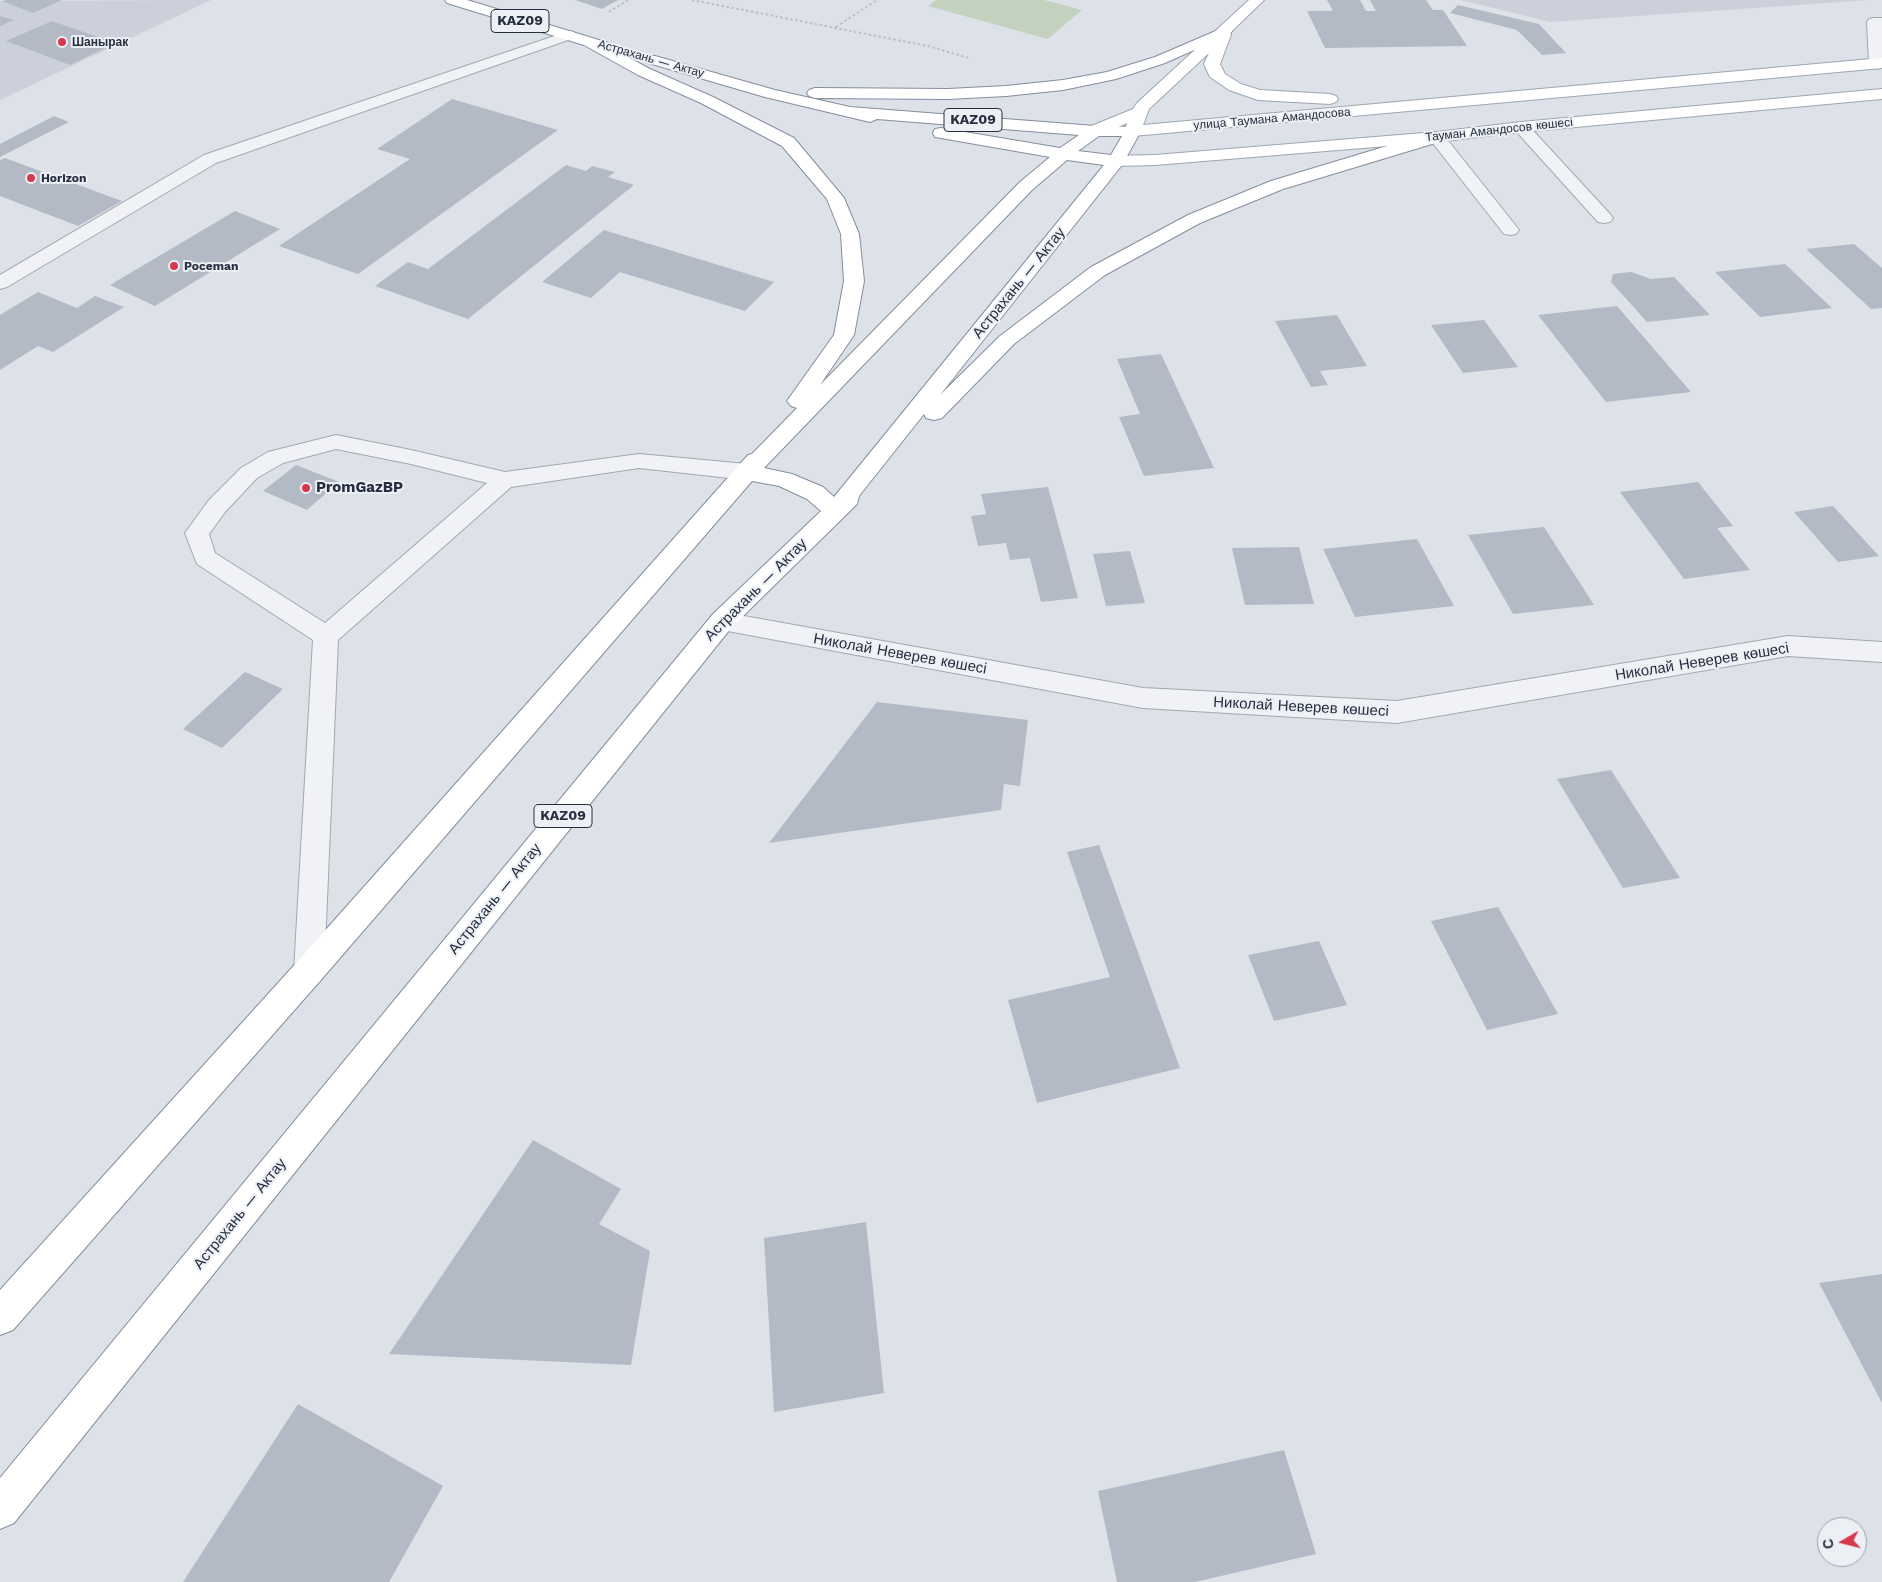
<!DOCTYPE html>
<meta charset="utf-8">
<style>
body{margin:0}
#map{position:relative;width:1882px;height:1582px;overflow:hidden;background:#dde1e8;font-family:"Work Sans",sans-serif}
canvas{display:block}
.north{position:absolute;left:1817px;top:1517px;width:50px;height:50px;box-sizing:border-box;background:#ecf0f5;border:1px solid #9da2ac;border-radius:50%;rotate:262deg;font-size:14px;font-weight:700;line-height:20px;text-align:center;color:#262e3f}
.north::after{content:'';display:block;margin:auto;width:18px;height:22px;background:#d53a4c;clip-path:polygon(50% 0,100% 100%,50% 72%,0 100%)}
</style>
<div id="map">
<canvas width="1882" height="1582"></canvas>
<div class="north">С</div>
</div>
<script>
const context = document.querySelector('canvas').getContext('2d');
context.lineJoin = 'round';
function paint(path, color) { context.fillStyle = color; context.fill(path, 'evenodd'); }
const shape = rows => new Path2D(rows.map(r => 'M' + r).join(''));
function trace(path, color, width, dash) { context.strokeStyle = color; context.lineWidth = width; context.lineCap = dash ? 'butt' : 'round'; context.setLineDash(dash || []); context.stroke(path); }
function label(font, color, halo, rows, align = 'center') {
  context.font = font + ' "Work Sans",sans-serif'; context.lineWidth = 4; context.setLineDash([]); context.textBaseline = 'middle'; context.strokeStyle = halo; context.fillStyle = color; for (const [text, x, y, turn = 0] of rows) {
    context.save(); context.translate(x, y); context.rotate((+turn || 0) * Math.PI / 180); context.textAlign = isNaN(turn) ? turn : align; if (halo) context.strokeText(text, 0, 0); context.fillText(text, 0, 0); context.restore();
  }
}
const built = shape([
 [211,0,0,100,0,1],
 [1461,0,1870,0,1550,22]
]);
const green = shape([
 [936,0,1044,0,1082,10,1048,39,928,6]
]);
const building = shape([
 [6,0,62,0,33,13,2,1],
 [575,0,618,0,602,9],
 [1327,0,1360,0,1366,11,1376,11,1370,0,1426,0,1433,10,1443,10,1467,46,1325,48,1307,11,1333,11],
 [1458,5,1539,24,1566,53,1542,55,1517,30,1450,13],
 [0,16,14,20,0,26],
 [52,21,115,43,70,65,6,41],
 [452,99,558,130,358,274,279,246,410,159,377,149],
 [54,116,69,122,0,157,0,144],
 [5,158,122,201,78,226,0,196,0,160],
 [566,165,586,171,592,166,615,172,608,177,634,185,468,319,375,286,408,262,428,269],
 [235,211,280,229,155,306,110,285],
 [604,230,774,282,745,311,620,272,591,298,542,282],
 [1854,244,1882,268,1882,308,1871,309,1806,249],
 [1785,264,1832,308,1760,317,1715,272],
 [1631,272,1651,279,1674,277,1710,315,1647,322,1611,282,1613,274],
 [38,292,77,308,95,296,124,307,53,352,38,346,0,370,0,315],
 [1617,306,1691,392,1606,402,1538,315],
 [1337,315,1367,366,1320,371,1328,385,1311,387,1275,321],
 [1484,320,1518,367,1463,373,1431,325],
 [1161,354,1214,468,1144,476,1119,417,1140,414,1117,359],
 [296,465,339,482,307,510,263,491],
 [1698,482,1733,526,1717,528,1750,570,1684,579,1620,492],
 [1048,487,1078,598,1041,602,1030,558,1010,560,1006,543,978,546,971,516,986,514,981,494],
 [1833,506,1879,556,1838,562,1794,512],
 [1544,527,1594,605,1513,614,1468,535],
 [1417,539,1454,606,1355,617,1323,549],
 [1299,547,1314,604,1245,605,1232,548],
 [1130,551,1145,603,1106,606,1093,554],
 [245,672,283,689,222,748,183,729],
 [877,702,1028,720,1020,786,1004,784,1001,810,769,843],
 [1611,770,1680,878,1623,888,1557,779],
 [1099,845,1180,1068,1037,1103,1008,1000,1110,977,1067,852],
 [1498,907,1558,1014,1487,1030,1431,921],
 [1319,941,1347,1005,1274,1021,1248,955],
 [533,1140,621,1189,599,1224,650,1251,631,1365,389,1354],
 [866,1222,884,1393,774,1412,764,1238],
 [1882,1274,1882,1403,1819,1283],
 [298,1404,443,1486,389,1582,183,1582],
 [1284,1450,1316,1554,1195,1582,1117,1582,1098,1491]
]);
const path = shape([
 [692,0,928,46,969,58],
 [609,12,628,0],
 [836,27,877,0]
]);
const minor = shape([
 [1874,18,1882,18,1882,67,1877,69,1872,67,1869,64,1867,22,1869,19,1874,18],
 [569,31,574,32,576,35,574,38,216,163,7,287,0,289,0,275,204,155,569,31],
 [1521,122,1527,124,1610,214,1613,218,1610,222,1604,223,1598,222,1515,130,1513,127,1515,124,1521,122],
 [1436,132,1442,133,1516,226,1519,230,1516,234,1510,235,1504,234,1428,137,1430,133,1436,132],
 [336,435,411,450,505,472,639,454,747,464,755,467,758,472,755,477,747,480,639,468,511,487,338,640,324,971,320,981,309,985,298,981,294,971,313,640,197,564,185,533,209,500,241,468,268,452,336,435],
 [336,449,411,464,487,483,325,623,215,553,209,534,225,512,257,478,283,463,336,449],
 [722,612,1143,688,1397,701,1788,636,1882,642,1882,662,1788,656,1397,723,1143,708,722,630,713,628,710,621,713,614,722,612]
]);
const major = shape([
 [1249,0,1264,0,1230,33,1231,35,1220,64,1225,74,1241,84,1260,90,1330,94,1336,96,1338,99,1336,102,1330,104,1258,100,1229,90,1210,77,1204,64,1209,53,1149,109,1143,125,1882,58,1882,68,1133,136,1127,135,1125,131,1127,123,1101,135,1089,135,1087,131,1089,127,1133,109,1137,103,1249,0],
 [1882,89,1882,99,1521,132,1436,142,1155,165,1116,166,1110,165,1107,161,1110,157,1116,156,1155,155,1436,132,1521,122,1882,89]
]);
const highway = shape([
 [445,0,467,0,612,44,615,47,613,49,650,69,713,97,794,138,844,198,859,234,864,281,854,335,820,385,1020,182,1050,157,941,138,935,137,933,133,935,129,941,128,1060,148,1079,135,877,119,870,122,765,97,645,62,642,59,645,56,655,56,775,90,850,107,1095,126,1139,127,1141,131,1122,165,940,395,1000,336,1091,267,1188,215,1271,181,1430,133,1436,132,1442,133,1444,137,1442,141,1283,189,1200,223,1105,275,1014,344,942,418,934,420,926,418,924,414,859,496,857,504,731,628,14,1523,0,1529,0,1478,713,614,821,511,807,499,779,486,752,481,320,981,13,1330,0,1335,0,1290,298,961,748,455,752,454,797,408,791,406,787,401,834,335,844,281,841,234,827,199,782,146,701,103,638,75,584,45,447,3,445,0],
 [1099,136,1122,136,1111,155,1078,151,1099,136],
 [1067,160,1104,165,834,497,823,487,792,474,764,468,1032,190,1067,160],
 [1225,27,1230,28,1232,31,1230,34,1165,63,1116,79,1063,90,1006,96,948,99,815,98,809,96,807,93,809,90,815,88,948,89,1006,86,1063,80,1107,72,1155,57,1225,27]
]);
const markers = [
 [62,42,5,"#d53a4c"],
 [31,178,5,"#d53a4c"],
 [174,266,5,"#d53a4c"],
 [306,488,5,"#d53a4c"]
];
const farPoinames = [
 ["Шанырак",72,42],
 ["Horizon",41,178],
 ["Poceman",184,266]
];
const farStreetnames = [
 ["Астрахань — Актау",651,59,16],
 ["улица Таумана Амандосова",1272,119,-5],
 ["Тауман Амандосов көшесі",1499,130,-6]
];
const shields = [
 [520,21,58],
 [973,120,58],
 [563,816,58]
];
const shieldNames = [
 ["KAZ09",520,21],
 ["KAZ09",973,120],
 ["KAZ09",563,816]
];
const streetNames = [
 ["Астрахань — Актау",1019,283,-51],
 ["Астрахань — Актау",756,590,-45],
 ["Николай Неверев көшесі",900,654,10],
 ["Николай Неверев көшесі",1702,662,-9],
 ["Николай Неверев көшесі",1301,707,3],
 ["Астрахань — Актау",495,899,-51],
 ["Астрахань — Актау",240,1214,-51]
];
const poiNames = [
 ["PromGazBP",316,488]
];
paint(built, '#cbd0da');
paint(green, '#c2d2be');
paint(building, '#b4bac5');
trace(minor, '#a2a8b2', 2);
trace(major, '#9ca5b4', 2);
trace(highway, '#848e9f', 2);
trace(path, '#bbbfc6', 2, [2.5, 2.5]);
paint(minor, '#f0f2f6');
paint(major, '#fff');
paint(highway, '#fff');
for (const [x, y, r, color] of markers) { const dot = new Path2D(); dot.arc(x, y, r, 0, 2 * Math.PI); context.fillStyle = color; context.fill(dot); trace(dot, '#ecf0f5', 2); }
label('bold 12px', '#262e3f', '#ecf0f5', farPoinames, 'left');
label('12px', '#262e3f', '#ecf0f5', farStreetnames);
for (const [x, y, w] of shields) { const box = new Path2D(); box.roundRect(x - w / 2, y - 11.5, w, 23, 4); context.fillStyle = '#ecf0f5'; context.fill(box); trace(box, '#262e3f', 1); }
label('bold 14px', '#262e3f', null, shieldNames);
label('15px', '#262e3f', '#ecf0f5', streetNames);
label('bold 15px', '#262e3f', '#ecf0f5', poiNames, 'left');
</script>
